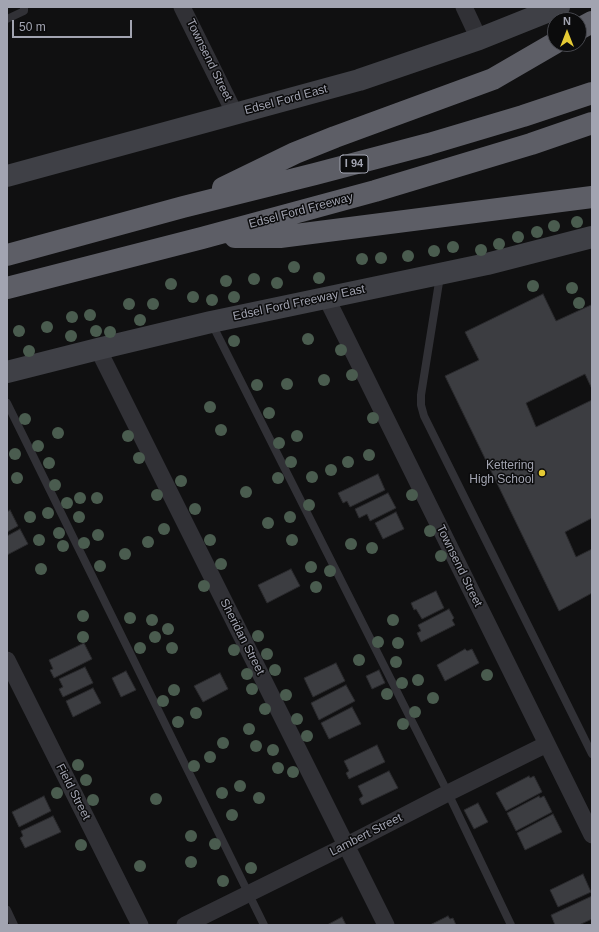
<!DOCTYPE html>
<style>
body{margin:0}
#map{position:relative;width:599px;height:932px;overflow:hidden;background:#101011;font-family:Arial,sans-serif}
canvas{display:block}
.frame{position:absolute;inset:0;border:8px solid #a2a4b1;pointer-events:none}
.north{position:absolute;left:547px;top:12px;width:40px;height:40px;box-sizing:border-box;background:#0b0b0c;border:1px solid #47484e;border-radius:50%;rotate:0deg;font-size:11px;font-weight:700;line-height:16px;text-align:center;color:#a2a4b1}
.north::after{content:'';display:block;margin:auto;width:14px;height:18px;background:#e5ca34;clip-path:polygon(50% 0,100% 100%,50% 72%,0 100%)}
.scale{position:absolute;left:12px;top:20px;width:120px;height:18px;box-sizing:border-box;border:2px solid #a2a4b1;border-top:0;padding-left:5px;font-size:12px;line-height:14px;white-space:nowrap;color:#a2a4b1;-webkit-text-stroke:3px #0b0b0c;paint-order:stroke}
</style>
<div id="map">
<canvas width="599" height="932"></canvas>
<div class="frame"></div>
<div class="north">N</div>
<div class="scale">50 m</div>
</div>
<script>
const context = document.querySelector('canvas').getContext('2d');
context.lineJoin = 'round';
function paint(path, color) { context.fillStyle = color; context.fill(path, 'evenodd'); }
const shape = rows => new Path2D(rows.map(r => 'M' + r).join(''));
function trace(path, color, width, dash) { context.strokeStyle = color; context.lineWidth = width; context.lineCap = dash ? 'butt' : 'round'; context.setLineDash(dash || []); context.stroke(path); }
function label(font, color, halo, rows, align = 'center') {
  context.font = font + ' Arial,sans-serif'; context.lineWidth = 3; context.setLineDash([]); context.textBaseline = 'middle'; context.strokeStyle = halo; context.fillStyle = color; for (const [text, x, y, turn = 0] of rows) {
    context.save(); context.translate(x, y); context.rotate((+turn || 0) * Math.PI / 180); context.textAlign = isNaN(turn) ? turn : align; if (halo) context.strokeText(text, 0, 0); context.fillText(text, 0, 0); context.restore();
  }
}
const building = shape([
 [543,294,556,321,591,305,592,307,592,389,585,374,526,403,536,427,592,400,592,518,565,532,576,557,592,549,592,593,559,611,445,376,479,360,465,332,543,294],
 [378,474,385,490,350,507,347,501,343,503,338,493,378,474],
 [388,493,396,508,370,521,367,514,359,518,355,509,388,493],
 [10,510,18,526,7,532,7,512,10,510],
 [396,512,404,529,383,539,375,523,396,512],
 [20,529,28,544,7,555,7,536,20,529],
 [291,569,300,586,267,603,258,585,291,569],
 [436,591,444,608,422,619,416,609,414,610,411,603,436,591],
 [449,609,454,618,452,620,455,625,421,642,417,633,421,631,418,625,449,609],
 [84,643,92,659,54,678,50,670,53,669,49,660,84,643],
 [465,649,467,651,472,649,479,663,445,681,437,665,465,649],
 [336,663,345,681,313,697,304,678,336,663],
 [85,667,93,683,63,697,59,689,63,687,59,679,85,667],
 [379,670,385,683,372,689,366,676,379,670],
 [126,671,136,690,121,697,112,678,126,671],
 [220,673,228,689,203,702,194,686,220,673],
 [346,685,355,701,319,720,311,703,346,685],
 [93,688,101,703,73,717,66,701,93,688],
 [352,707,361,724,329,739,321,723,352,707],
 [377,745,385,762,349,779,346,773,349,771,344,761,377,745],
 [389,771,398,788,362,805,359,799,363,796,358,786,389,771],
 [529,776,530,778,534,776,542,792,506,811,496,793,529,776],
 [44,796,51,811,19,827,12,812,44,796],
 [539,796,540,798,544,796,552,812,516,831,507,813,539,796],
 [478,803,488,822,474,829,464,810,478,803],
 [553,814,562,832,525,850,517,833,553,814],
 [53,816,61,832,25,848,20,838,23,836,21,831,53,816],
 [583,874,591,892,558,907,550,890,583,874],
 [592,896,592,919,579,925,555,925,551,915,592,896],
 [448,916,450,919,453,918,456,925,430,925,448,916],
 [342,917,346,925,327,925,342,917]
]);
const lane = shape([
 [7,19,24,11,24,7],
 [440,276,421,395,421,405,424,416,592,754],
 [212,324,448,793,511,925],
 [7,403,264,925],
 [7,910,14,925]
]);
const street = shape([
 [182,7,235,114],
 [464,7,479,39],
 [326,297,592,835],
 [98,349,386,925],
 [7,660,140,925],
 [185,925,347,845,448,793,547,744]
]);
const secondary = shape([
 [7,176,359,80,479,39,559,7],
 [7,372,98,349,211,322,487,264,592,237]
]);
const highway = shape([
 [579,29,592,22],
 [223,188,295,153,335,137,493,79,555,43],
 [235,237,280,237,592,197],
 [7,255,183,207,315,174,429,144,523,116,592,93],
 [7,288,202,238,375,191,531,144,592,123]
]);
const trees = [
 [577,222],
 [554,226],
 [537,232],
 [518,237],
 [499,244],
 [453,247],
 [481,250],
 [434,251],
 [408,256],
 [381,258],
 [362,259],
 [294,267],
 [319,278],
 [254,279],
 [226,281],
 [277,283],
 [171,284],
 [533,286],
 [572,288],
 [193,297],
 [234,297],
 [212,300],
 [579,303],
 [129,304],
 [153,304],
 [90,315],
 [72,317],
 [140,320],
 [47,327],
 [19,331],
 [96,331],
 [110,332],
 [71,336],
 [308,339],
 [234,341],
 [341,350],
 [29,351],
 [352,375],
 [324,380],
 [287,384],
 [257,385],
 [210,407],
 [269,413],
 [373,418],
 [25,419],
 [221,430],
 [58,433],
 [128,436],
 [297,436],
 [279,443],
 [38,446],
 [15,454],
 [369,455],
 [139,458],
 [291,462],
 [348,462],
 [49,463],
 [331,470],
 [312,477],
 [17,478],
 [278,478],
 [181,481],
 [55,485],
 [246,492],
 [157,495],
 [412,495],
 [80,498],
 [97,498],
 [67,503],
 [309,505],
 [195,509],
 [48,513],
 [30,517],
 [79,517],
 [290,517],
 [268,523],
 [164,529],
 [430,531],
 [59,533],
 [98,535],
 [39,540],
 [210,540],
 [292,540],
 [148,542],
 [84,543],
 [351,544],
 [63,546],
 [372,548],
 [125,554],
 [441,556],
 [221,564],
 [100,566],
 [311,567],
 [41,569],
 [330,571],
 [204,586],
 [316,587],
 [83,616],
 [130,618],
 [152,620],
 [393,620],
 [168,629],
 [258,636],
 [83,637],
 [155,637],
 [378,642],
 [398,643],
 [140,648],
 [172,648],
 [234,650],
 [267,654],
 [359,660],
 [396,662],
 [275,670],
 [247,674],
 [487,675],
 [418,680],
 [402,683],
 [252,689],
 [174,690],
 [387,694],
 [286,695],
 [433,698],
 [163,701],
 [265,709],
 [415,712],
 [196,713],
 [297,719],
 [178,722],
 [403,724],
 [249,729],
 [307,736],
 [223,743],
 [256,746],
 [273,750],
 [210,757],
 [78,765],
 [194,766],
 [278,768],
 [293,772],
 [86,780],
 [240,786],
 [57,793],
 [222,793],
 [259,798],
 [156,799],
 [93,800],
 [232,815],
 [191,836],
 [215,844],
 [81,845],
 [191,862],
 [140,866],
 [251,868],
 [223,881]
];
const markers = [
 [542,473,4,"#e5ca34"]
];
const shields = [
 [354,164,28]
];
const shieldNames = [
 ["I 94",354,164]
];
const streetNames = [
 ["Townsend Street",209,60,64],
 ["Edsel Ford East",286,100,-15],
 ["Edsel Ford Freeway",301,211,-15],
 ["Edsel Ford Freeway East",299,303,-12],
 ["Townsend Street",459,566,64],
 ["Sheridan Street",242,637,63],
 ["Field Street",73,792,63],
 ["Lambert Street",366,835,-27]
];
const poiNames = [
 ["Kettering",534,466],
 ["High School",534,480]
];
paint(building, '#3c3d41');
trace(building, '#2a2a2d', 1);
trace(lane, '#313136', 8);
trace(street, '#313136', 17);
trace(secondary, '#3f4046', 22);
trace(highway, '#5d5e66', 22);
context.fillStyle = '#4a5c4f';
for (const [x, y] of trees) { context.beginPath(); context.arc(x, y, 6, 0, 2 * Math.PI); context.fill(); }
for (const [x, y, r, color] of markers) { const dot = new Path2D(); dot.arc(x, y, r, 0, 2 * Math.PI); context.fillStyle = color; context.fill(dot); trace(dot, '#0b0b0c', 1.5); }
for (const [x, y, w] of shields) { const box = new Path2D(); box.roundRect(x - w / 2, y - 9, w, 18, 3); context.fillStyle = '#0b0b0c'; context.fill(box); trace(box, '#a2a4b1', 1); }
label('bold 11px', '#a2a4b1', null, shieldNames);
label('12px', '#a2a4b1', '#0b0b0c', streetNames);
label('12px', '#a2a4b1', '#0b0b0c', poiNames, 'right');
</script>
